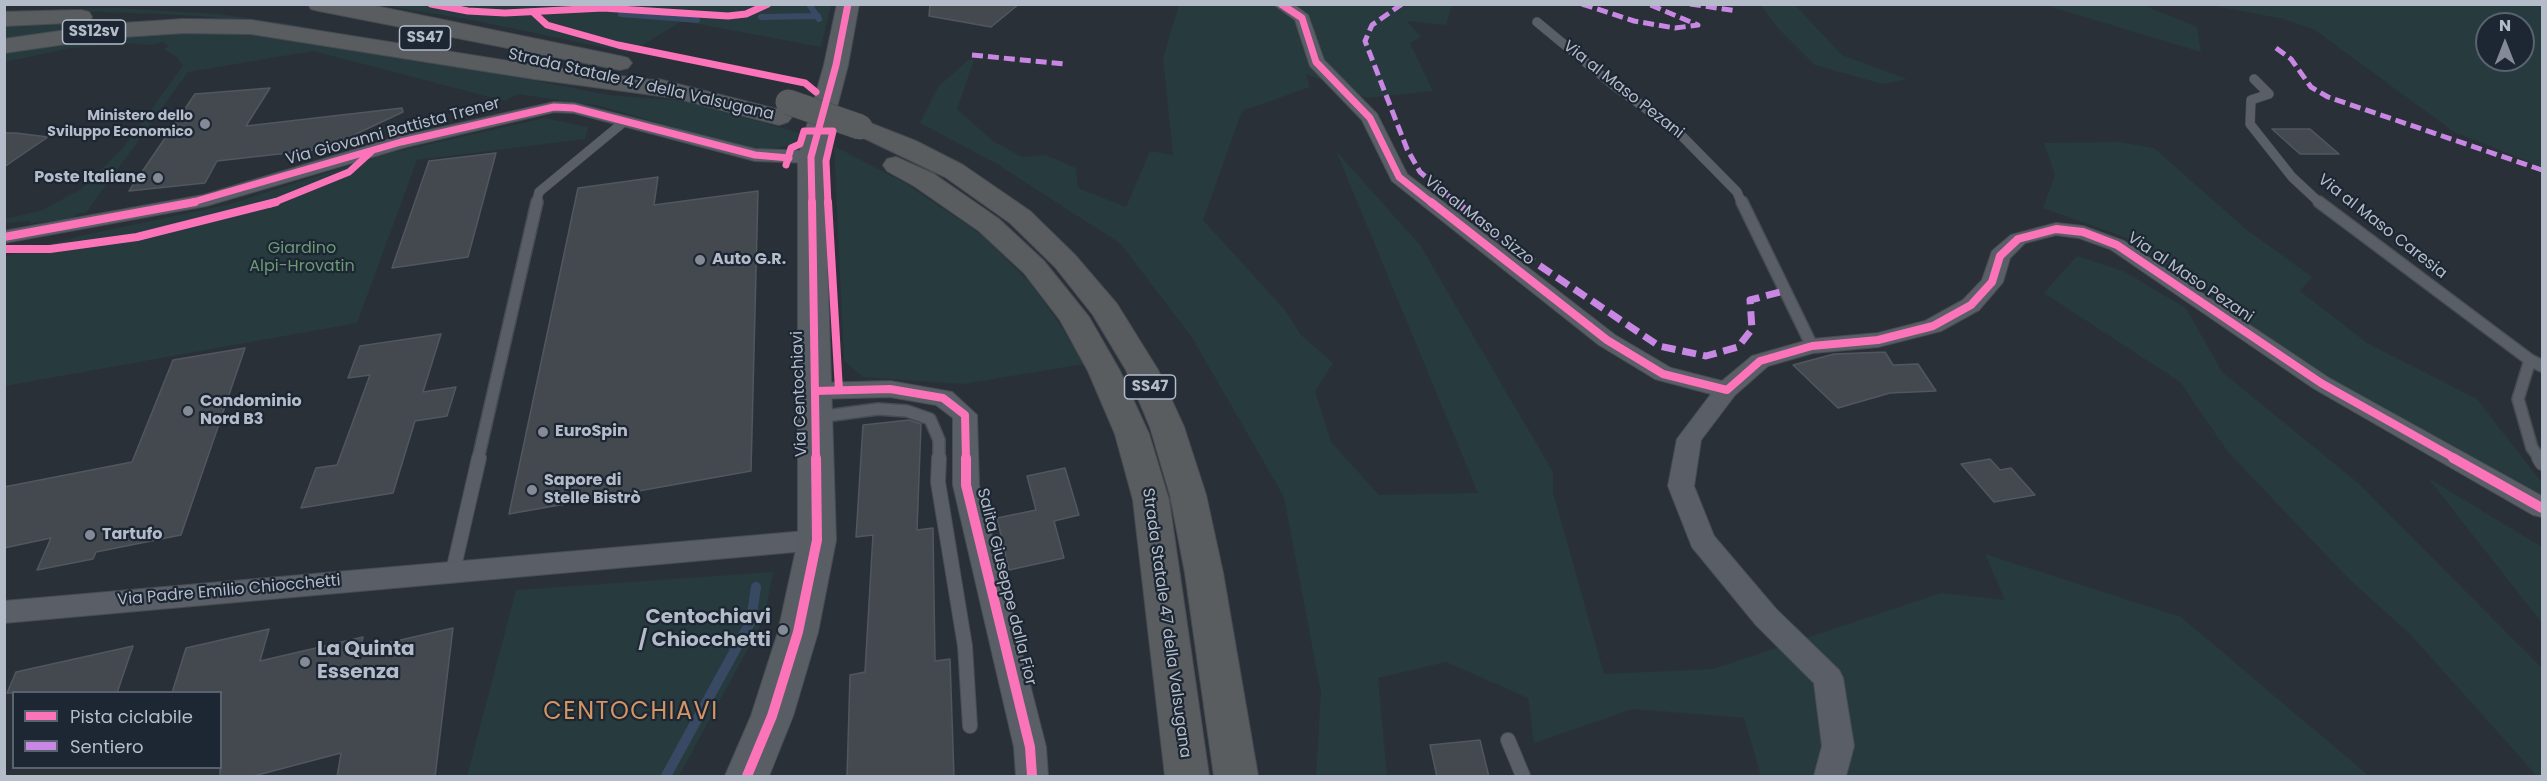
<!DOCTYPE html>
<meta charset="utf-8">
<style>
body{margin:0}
#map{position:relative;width:2547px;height:781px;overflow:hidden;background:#2a3038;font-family:Poppins,sans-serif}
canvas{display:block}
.frame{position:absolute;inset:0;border:6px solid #b4bcc9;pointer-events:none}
.legend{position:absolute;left:12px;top:691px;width:210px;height:78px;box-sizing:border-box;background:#1d2633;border:2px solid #59626f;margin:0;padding:8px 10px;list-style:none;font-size:18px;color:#b4bcc9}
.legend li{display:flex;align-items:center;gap:12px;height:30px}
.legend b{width:30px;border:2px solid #59626f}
.north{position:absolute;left:2475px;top:12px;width:60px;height:60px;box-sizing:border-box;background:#1d2633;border:2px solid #59626f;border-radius:50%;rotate:0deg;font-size:16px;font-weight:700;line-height:24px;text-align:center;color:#b4bcc9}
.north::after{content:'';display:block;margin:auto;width:21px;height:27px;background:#848b96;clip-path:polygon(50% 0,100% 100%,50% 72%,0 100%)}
</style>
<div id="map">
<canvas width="2547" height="781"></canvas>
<div class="frame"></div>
<ul class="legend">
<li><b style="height:8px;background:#fb73b8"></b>Pista ciclabile</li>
<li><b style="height:8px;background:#c787e3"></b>Sentiero</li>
</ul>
<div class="north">N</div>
</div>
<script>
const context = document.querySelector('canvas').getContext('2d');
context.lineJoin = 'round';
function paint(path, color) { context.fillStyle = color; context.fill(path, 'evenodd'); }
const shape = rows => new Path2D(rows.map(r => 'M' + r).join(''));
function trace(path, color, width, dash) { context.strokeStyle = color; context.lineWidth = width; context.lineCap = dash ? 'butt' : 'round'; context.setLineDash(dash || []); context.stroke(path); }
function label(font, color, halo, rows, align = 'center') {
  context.font = font + ' Poppins,sans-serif'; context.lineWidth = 4.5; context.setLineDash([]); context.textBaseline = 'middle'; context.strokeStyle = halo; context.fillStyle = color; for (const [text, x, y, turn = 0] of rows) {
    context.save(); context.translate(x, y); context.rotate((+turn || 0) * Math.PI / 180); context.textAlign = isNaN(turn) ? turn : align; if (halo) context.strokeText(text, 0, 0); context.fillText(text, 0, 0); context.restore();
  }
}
const green = shape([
 [381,5,831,5,821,47,682,21,630,53,472,20],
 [1179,5,1452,5,1446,25,1407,21,1421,37,1410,43,1433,91,1366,98,1306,74,1310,87,1242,111,1203,220,1285,310,1301,335,1333,363,1315,391,1331,442,1379,495,1478,493,1336,151,1420,245,1553,472,1553,492,1604,674,1713,669,1941,593,2005,600,1985,554,2181,617,2369,776,1761,776,1744,718,1633,709,1534,743,1528,698,1446,662,1378,678,1387,776,1316,776,1321,693,1284,497,1193,339,1121,244,997,164,920,123,938,87,968,60,974,60,957,109,993,141,1022,157,1045,155,1076,168,1078,188,1126,207,1150,151,1173,155,1163,58],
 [1761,5,1795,5,1842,55,1907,79,1882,84,1815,65,1778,28],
 [2045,5,2143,5,2197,27,2201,52],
 [2210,5,2542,5,2542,167,2454,132,2315,30,2284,19],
 [2487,24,2523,24,2523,60,2487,60],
 [118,8,218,14,291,24,322,31,211,17,158,14,74,11,5,13,4,10],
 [99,20,160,22,5,41,4,21],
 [231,30,362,47,609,95,687,101,800,133,794,145,757,151,600,106,517,94,505,101,313,51,188,72,86,213,76,214,73,218,28,224,30,221,5,223,5,219,43,210,81,189,123,148,183,66,177,57,164,49,169,46,162,42,152,45,130,43,71,48,5,62,5,49,76,37],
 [544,118,588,127,585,139,417,160,357,323,5,386,5,256,84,235,227,205,386,154],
 [2119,142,2154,148,2247,230,2312,277,2300,291,2367,343,2477,399,2542,483,2542,496,2330,380,2124,237,2043,208,2055,175,2044,143],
 [834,146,905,183,982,235,1031,284,1057,320,1084,364,963,384,863,377,844,361],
 [2077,256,2123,271,2186,308,2222,372,2358,483,2542,668,2542,776,2537,776,2410,634,2350,580,2228,452,2180,382,2044,293],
 [2428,478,2542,547,2542,623],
 [773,572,764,619,679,776,467,776,516,590]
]);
const streamFar1 = shape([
 [809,4,819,19],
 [621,14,697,20],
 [761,17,818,16]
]);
const stream = shape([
 [666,776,751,621,756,587]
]);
const building = shape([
 [930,4,1019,4,991,27,929,16,930,4],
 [270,88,246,126,402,108,403,112,356,134,350,146,217,161,205,183,129,191,195,94,270,88],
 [2272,129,2310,129,2339,154,2300,154,2272,129],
 [4,133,16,133,48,137,4,167,4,133],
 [496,153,468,257,392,268,429,161,496,153],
 [658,177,654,205,758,191,751,471,509,514,578,188,658,177],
 [441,334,423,392,456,387,447,416,415,421,393,493,301,508,316,468,337,465,370,375,348,378,360,346,441,334],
 [245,348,181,535,96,552,93,559,37,570,51,538,4,548,4,487,132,462,173,360,245,348],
 [1885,352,1893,365,1918,364,1936,391,1890,393,1838,408,1793,365,1834,354,1885,352],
 [909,420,921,424,917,530,933,528,935,661,950,659,954,777,847,777,850,675,865,672,873,535,856,537,863,425,909,420],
 [1990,459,2000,470,2011,468,2035,495,1994,502,1961,464,1990,459],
 [1065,468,1079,515,1054,521,1064,558,1009,570,997,518,1036,510,1027,476,1065,468],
 [453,628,435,777,337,777,341,753,250,777,220,777,220,693,172,693,186,648,269,629,260,661,363,637,361,649,453,628],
 [133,646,117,693,7,693,16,672,133,646],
 [1480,740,1489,777,1437,777,1430,745,1480,740]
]);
const laneFar2 = shape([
 [1537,22,1612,84,1678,132,1737,192,1742,204],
 [2254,79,2269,94,2251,100,2250,124,2292,177,2321,204],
 [536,204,539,192,625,121]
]);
const laneFar1 = shape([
 [1742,202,1812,346],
 [2319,202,2530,360],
 [818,417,878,409,907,411,930,419,939,440,939,459],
 [478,459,537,202],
 [2540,459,2532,448,2518,399,2530,360,2542,366]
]);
const lane = shape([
 [939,458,938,482,965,646,970,726],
 [2539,458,2542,463],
 [453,571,479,458],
 [1508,740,1523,776]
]);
const street = shape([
 [1273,4,1293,4,1308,15,1324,60,1377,114,1407,174,1615,335,1671,368,1722,381,1752,356,1812,339,1878,333,1925,321,1963,300,1982,280,1992,251,2011,235,2056,223,2083,226,2124,241,2329,378,2542,496,2542,517,2533,515,2313,388,2110,249,2079,238,2056,235,2025,243,2010,258,2003,282,1979,310,1941,331,1878,347,1813,353,1768,366,1735,395,1701,440,1694,486,1714,536,1776,609,1839,670,1843,678,1854,746,1846,776,1814,776,1822,746,1814,683,1756,625,1692,547,1668,486,1677,439,1711,394,1655,379,1599,345,1392,181,1362,120,1310,66,1295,20,1273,4],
 [554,102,574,103,755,149,811,151,821,157,811,163,755,161,574,113,554,112,406,147,206,206,4,243,4,231,203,195,394,138,554,102],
 [890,381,952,392,977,415,979,485,1046,747,1048,776,1016,776,1014,747,953,485,953,418,936,405,890,397,815,399,807,396,803,391,807,386,815,383,890,381],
 [817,530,827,533,831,540,827,547,817,550,4,623,4,601,817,530]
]);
const secondary = shape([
 [837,4,859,4,848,65,824,157,836,540,818,632,793,716,769,776,725,776,751,716,778,632,798,540,798,157,824,65,837,4]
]);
const highway = shape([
 [308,4,366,4,620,56,628,58,632,63,628,68,620,70,319,11,311,9,308,4],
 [81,10,89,12,92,17,89,22,4,26,4,12,81,10],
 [184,19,251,20,534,65,652,80,658,79,788,112,792,117,788,122,779,125,675,98,534,79,251,34,184,33,108,38,4,53,4,39,108,24,184,19],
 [860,119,916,141,963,165,1030,211,1075,255,1117,304,1158,370,1184,427,1206,495,1223,573,1258,776,1214,776,1185,573,1170,495,1150,427,1126,370,1093,315,1055,267,1010,223,945,177,851,132,847,127,851,122,860,119],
 [896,157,934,174,999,219,1044,261,1089,317,1120,371,1149,434,1169,500,1209,776,1165,776,1133,500,1115,434,1088,371,1060,320,1024,273,979,231,914,186,887,171,883,165,887,159,896,157]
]);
const highwayBridge = shape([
 [788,102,860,127]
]);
const quietFar1 = shape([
 [1402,4,1372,25,1365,41,1407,149,1420,172,1458,204],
 [1582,4,1634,21,1675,28,1698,25,1648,4],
 [1690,4,1737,11],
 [2276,48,2291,59,2311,87,2328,97,2542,170],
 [972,55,1064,64]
]);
const quiet = shape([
 [1456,202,1503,241,1659,346,1706,356,1738,347,1752,329,1750,300,1784,291]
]);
const cyclewayFar2 = shape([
 [431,4,468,11,505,13,603,8,728,16,746,14,768,4],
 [1281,4,1302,18,1316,62,1370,118,1399,177,1433,204],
 [534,13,547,25,618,45,805,83,816,92],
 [786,165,791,148,800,144,804,131,833,131,826,161,828,204],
 [186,204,401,142,554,107,574,108,755,155,789,158],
 [270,204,349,172,371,152],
 [812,204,811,157,836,65,848,4]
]);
const cyclewayFar1 = shape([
 [812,202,816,459],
 [828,202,839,390],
 [1431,202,1607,340,1663,374,1727,390,1760,361,1812,346,1878,340,1933,326,1971,305,1992,282,2000,256,2018,239,2056,229,2083,232,2117,245,2321,383,2456,459],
 [4,237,195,202],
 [4,249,50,249,137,237,276,202],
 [815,391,890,389,943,398,965,415,966,459]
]);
const cycleway = shape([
 [966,458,966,485,1030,747,1032,776],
 [2453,458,2542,508],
 [747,776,772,716,798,632,817,540,816,458]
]);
const markers = [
 [205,124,6,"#848b96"],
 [158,178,6,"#848b96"],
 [700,260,6,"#848b96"],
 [188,411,6,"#848b96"],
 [543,432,6,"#848b96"],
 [532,490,6,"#848b96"],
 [90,535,6,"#848b96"],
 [783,630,6,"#848b96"],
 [305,662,6,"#848b96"]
];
const farPoinames = [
 ["Ministero dello",193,116],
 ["Sviluppo Economico",193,132]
];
const shields = [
 [94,32,63],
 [425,38,51],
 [1150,387,51]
];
const shieldNames = [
 ["SS12sv",94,32],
 ["SS47",425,38],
 ["SS47",1150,387]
];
const streetNames = [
 ["Strada Statale 47 della Valsugana",641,85,13],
 ["Via al Maso Pezani",1623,90,38],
 ["Via Giovanni Battista Trener",393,132,-15],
 ["Via al Maso Sizzo",1479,221,38],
 ["Via al Maso Caresia",2382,227,38],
 ["Via al Maso Pezani",2190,278,34],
 ["Via Centochiavi",800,394,-92],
 ["Salita Giuseppe dalla Fior",1006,587,76],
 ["Via Padre Emilio Chiocchetti",229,591,-5],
 ["Strada Statale 47 della Valsugana",1166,623,82]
];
const poiNames = [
 ["Poste Italiane",146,178,"right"],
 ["Auto G.R.",712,260],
 ["Condominio",200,402],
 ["Nord B3",200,420],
 ["EuroSpin",555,432],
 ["Sapore di",544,481],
 ["Stelle Bistrò",544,499],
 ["Tartufo",102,535]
];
const parkNames = [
 ["Giardino",302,249],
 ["Alpi-Hrovatin",302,267]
];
const nearPoinames = [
 ["Centochiavi",771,618],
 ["/ Chiocchetti",771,641],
 ["La Quinta",317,650,"left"],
 ["Essenza",317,673,"left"]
];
const nearQuarternames = [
 ["CENTOCHIAVI",631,713]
];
paint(green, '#273a3e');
trace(streamFar1, '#384963', 6);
trace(stream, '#384963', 10);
paint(building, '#444950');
trace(building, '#52575f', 1.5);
trace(laneFar2, '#484c53', 10);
trace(laneFar1, '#484c53', 14);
trace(lane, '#484c53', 16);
trace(street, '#484c53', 2);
trace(secondary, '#484c53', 2);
trace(highway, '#474c53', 2);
trace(laneFar2, '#5a5e66', 9);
trace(laneFar1, '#5a5e66', 11);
trace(lane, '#5a5e66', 14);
paint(street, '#5a5e66');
paint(secondary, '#595d64');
paint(highway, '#5a5d60');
trace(highwayBridge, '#474c53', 26, []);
trace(highwayBridge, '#5a5d60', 25);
trace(quietFar1, '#c787e3', 5, [11, 5]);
trace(quiet, '#c787e3', 7, [14, 7]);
trace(cyclewayFar2, '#fb73b8', 7);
trace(cyclewayFar1, '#fb73b8', 8);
trace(cycleway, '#fb73b8', 10);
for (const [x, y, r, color] of markers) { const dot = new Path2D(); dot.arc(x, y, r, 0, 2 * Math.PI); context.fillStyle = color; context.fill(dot); trace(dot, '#1d2633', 2); }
label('bold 14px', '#b4bcc9', '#1d2633', farPoinames, 'right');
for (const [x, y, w] of shields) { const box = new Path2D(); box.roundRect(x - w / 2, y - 12, w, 24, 4.5); context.fillStyle = '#1d2633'; context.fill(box); trace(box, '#b4bcc9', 1.5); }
label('bold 15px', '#b4bcc9', null, shieldNames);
label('16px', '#b4bcc9', '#1d2633', streetNames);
label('bold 16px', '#b4bcc9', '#1d2633', poiNames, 'left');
label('16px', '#6b9a76', '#1d2633', parkNames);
label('bold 20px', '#b4bcc9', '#1d2633', nearPoinames, 'right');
context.letterSpacing = '1.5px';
label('24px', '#d59563', '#1d2633', nearQuarternames);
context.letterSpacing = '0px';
</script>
